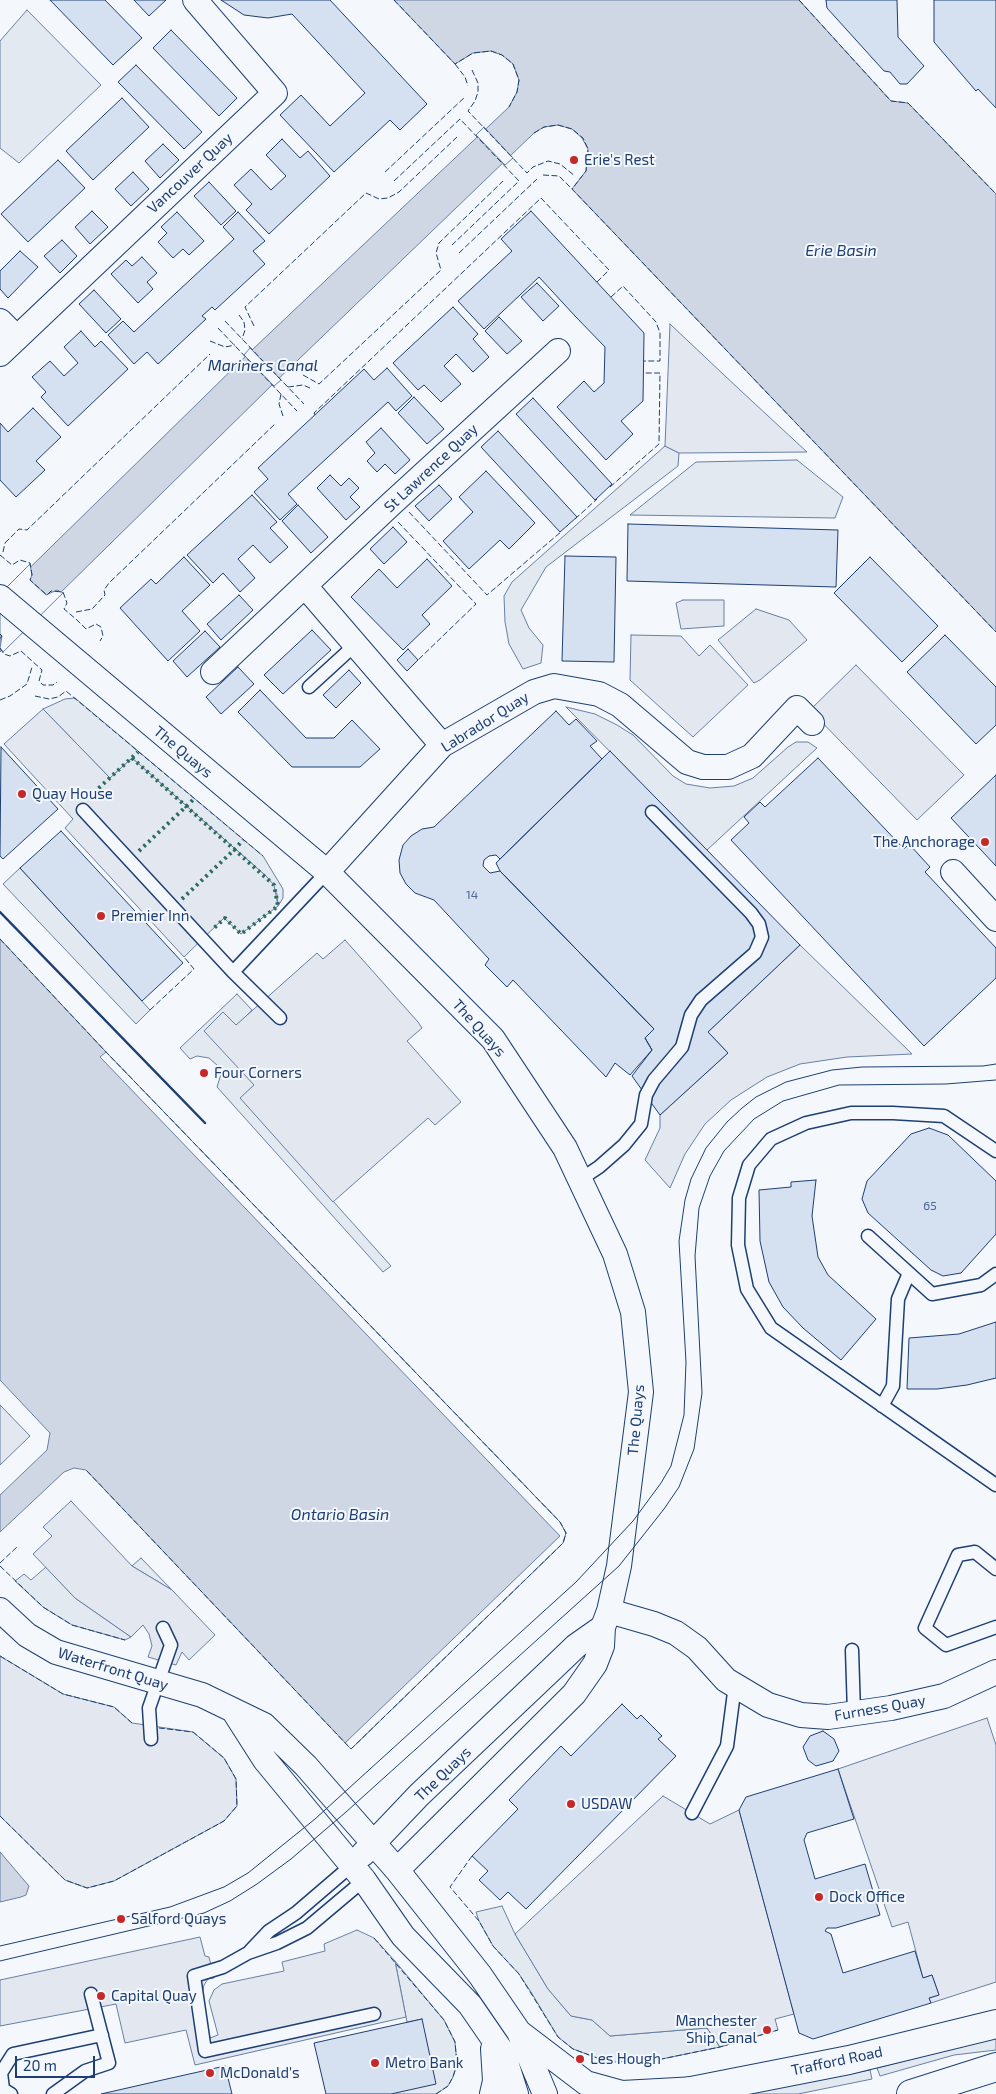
<!DOCTYPE html>
<style>
body{margin:0}
#map{position:relative;width:996px;height:2094px;overflow:hidden;background:#f4f7fb;font-family:"Exo 2",sans-serif}
canvas{display:block}
.scale{position:absolute;left:15px;top:2056px;width:80px;height:22px;box-sizing:border-box;border:2px solid #1d3f73;border-top:0;padding-left:6px;font-size:15px;line-height:18px;white-space:nowrap;color:#1d3f73;-webkit-text-stroke:4px #f4f7fb;paint-order:stroke}
</style>
<div id="map">
<canvas width="996" height="2094"></canvas>
<div class="scale">20 m</div>
</div>
<script>
const context = document.querySelector('canvas').getContext('2d');
context.lineJoin = 'round';
function paint(path, color) { context.fillStyle = color; context.fill(path, 'evenodd'); }
const shape = rows => new Path2D(rows.map(r => 'M' + r).join(''));
function trace(path, color, width, dash) { context.strokeStyle = color; context.lineWidth = width; context.lineCap = dash ? 'butt' : 'round'; context.setLineDash(dash || []); context.stroke(path); }
function label(font, color, halo, rows, align = 'center') {
  context.font = font + ' "Exo 2",sans-serif'; context.lineWidth = 4; context.setLineDash([]); context.textBaseline = 'middle'; context.strokeStyle = halo; context.fillStyle = color; for (const [text, x, y, turn = 0] of rows) {
    context.save(); context.translate(x, y); context.rotate((+turn || 0) * Math.PI / 180); context.textAlign = isNaN(turn) ? turn : align; if (halo) context.strokeText(text, 0, 0); context.fillText(text, 0, 0); context.restore();
  }
}
const green = shape([
 [27,10,101,85,19,163,0,148,0,41,27,10],
 [665,446,679,453,678,466,546,567,521,610,529,628,543,645,541,663,523,669,509,644,505,622,504,596,512,582,665,446],
 [797,460,843,497,835,518,630,515,696,462,797,460],
 [75,698,263,856,283,889,283,898,278,906,277,894,266,876,132,758,110,778,43,709,65,699,75,698],
 [566,707,595,714,617,725,633,735,673,776,686,784,710,788,734,786,753,778,788,747,796,742,808,742,817,748,707,850,566,707],
 [20,868,150,1010,136,1024,3,884,20,868],
 [237,994,252,1010,236,1026,254,1085,241,1098,391,1266,383,1272,217,1087,221,1074,218,1066,209,1058,197,1056,190,1059,180,1048,237,994],
 [141,1558,172,1590,132,1566,141,1558],
 [46,1567,75,1598,131,1637,125,1640,72,1625,43,1607,15,1581,24,1574,31,1580,46,1567],
 [502,1906,515,1934,548,1989,571,2016,592,2020,610,2036,707,2028,720,2047,652,2061,608,2062,573,2049,558,2037,531,1992,519,1974,493,1946,479,1921,476,1912,502,1906],
 [395,1961,444,2020,455,2042,457,2064,453,2077,448,2086,436,2094,391,2094,422,2019,407,2022,395,1961],
 [996,2038,996,2050,954,2055,880,2076,877,2068,996,2038],
 [870,2070,872,2079,798,2094,756,2094,756,2092,870,2070]
]);
const parking = shape([
 [670,324,740,390,807,452,679,453,665,446,670,324],
 [683,600,724,600,724,626,681,629,676,603,683,600],
 [756,609,789,620,807,640,760,680,754,683,718,640,756,609],
 [631,635,681,636,699,656,710,645,748,685,693,737,630,680,631,635],
 [856,665,964,775,917,820,810,710,856,665],
 [43,709,110,778,132,758,266,876,274,885,278,906,241,934,224,918,184,957,65,828,73,819,4,744,43,709],
 [345,940,418,1022,422,1028,407,1041,461,1102,435,1125,428,1118,333,1202,240,1098,254,1085,204,1031,223,1012,236,1025,317,953,323,959,345,940],
 [800,945,912,1054,847,1057,800,1064,767,1077,731,1100,705,1124,685,1154,670,1188,645,1160,660,1128,660,1115,728,1053,708,1032,800,945],
 [0,1405,30,1436,0,1465,0,1405],
 [71,1501,132,1566,172,1590,215,1635,189,1660,182,1652,176,1665,148,1657,152,1646,149,1634,143,1625,131,1637,75,1598,33,1554,52,1536,43,1527,71,1501],
 [0,1656,63,1694,114,1707,132,1723,193,1732,224,1758,236,1779,237,1806,224,1821,114,1881,87,1888,65,1880,0,1816,0,1656],
 [987,1718,996,1745,996,1982,931,2003,929,1998,939,1995,932,1975,923,1978,908,1922,892,1927,838,1769,987,1718],
 [663,1796,710,1824,739,1810,794,2014,775,2019,778,2030,720,2047,707,2028,610,2036,592,2020,571,2016,548,1989,515,1934,663,1796],
 [357,1930,374,1938,395,1961,406,2017,195,2065,186,2030,125,2043,116,2004,0,2026,0,1980,200,1937,205,1956,209,1957,214,1978,208,1979,204,1985,201,2001,210,2038,218,2035,209,2001,214,1990,222,1984,284,1971,282,1962,325,1951,324,1944,357,1930]
]);
const water = shape([
 [394,0,799,0,891,101,908,103,996,194,996,632,572,189,586,171,588,149,582,138,572,129,558,125,544,127,534,133,272,385,0,652,0,597,252,350,509,107,517,92,519,80,513,64,502,55,491,51,473,53,455,64,394,0],
 [0,939,106,1052,560,1522,566,1533,563,1543,351,1749,86,1470,74,1468,64,1472,0,1532,0,1495,47,1450,50,1433,0,1380,0,939],
 [0,1852,29,1886,26,1895,21,1897,0,1902,0,1852]
]);
const pier = shape([
 [484,127,513,158,505,165,476,135,484,127],
 [250,348,281,380,274,386,244,355,250,348],
 [30,564,32,575,30,580,46,595,57,590,63,593,3,652,0,648,2,636,0,634,0,594,30,564],
 [106,1052,560,1522,566,1533,563,1543,351,1749,345,1743,560,1536,100,1057,106,1052]
]);
const building = shape([
 [50,0,105,0,142,38,113,65,50,0],
 [134,0,166,0,149,16,134,0],
 [221,0,330,0,427,104,400,130,390,120,334,172,280,115,301,95,330,126,365,93,292,14,268,18,244,15,221,0],
 [826,0,897,0,898,37,924,66,907,84,900,84,890,72,884,71,827,8,826,0],
 [934,0,996,0,996,108,978,89,976,91,934,42,934,0],
 [171,30,237,98,219,116,153,48,171,30],
 [136,65,202,132,184,149,118,82,136,65],
 [122,98,149,127,93,180,66,151,122,98],
 [282,139,300,158,308,151,330,176,269,234,246,210,252,204,234,185,251,169,271,190,286,176,266,155,282,139],
 [163,144,179,160,160,178,145,161,163,144],
 [58,160,85,188,28,242,1,214,58,160],
 [133,172,149,189,131,206,115,189,133,172],
 [209,182,236,211,221,225,194,196,209,182],
 [92,211,108,227,90,244,75,227,92,211],
 [531,211,644,333,643,401,621,421,633,434,606,460,557,407,584,381,594,392,604,383,605,347,575,316,539,277,484,329,458,301,512,251,501,239,531,211],
 [177,212,204,241,189,255,183,249,173,258,158,242,167,233,161,227,177,212],
 [238,212,265,241,253,251,265,264,215,310,212,307,202,316,206,319,158,364,147,352,134,364,108,335,123,321,134,332,234,239,223,227,238,212],
 [62,240,77,256,60,273,44,256,62,240],
 [20,251,38,267,8,298,0,289,0,271,20,251],
 [142,257,157,273,147,282,153,289,138,303,111,274,126,260,132,266,142,257],
 [537,283,559,306,543,321,521,297,537,283],
 [94,290,121,319,106,333,79,304,94,290],
 [453,307,478,334,473,339,489,357,473,372,456,354,444,366,461,384,441,402,424,385,418,390,393,363,453,307],
 [499,317,522,341,507,354,485,331,499,317],
 [81,331,95,347,101,341,128,369,68,426,41,397,46,392,32,377,50,361,64,376,78,363,64,347,81,331],
 [387,368,412,396,396,411,388,402,340,446,288,494,297,504,280,520,254,492,268,479,258,468,364,369,374,380,387,368],
 [414,397,444,429,427,444,398,413,414,397],
 [533,398,612,484,595,500,516,414,533,398],
 [33,408,61,437,36,461,45,470,16,497,0,480,0,423,8,432,33,408],
 [381,428,410,460,395,474,385,464,377,472,367,461,375,453,366,442,381,428],
 [498,431,577,517,560,532,481,447,498,431],
 [486,471,535,523,509,549,500,540,469,569,443,541,473,512,459,497,486,471],
 [330,475,341,486,349,478,359,488,350,497,360,507,346,520,317,488,330,475],
 [439,485,452,499,429,521,415,506,439,485],
 [252,495,277,522,270,528,288,547,270,563,253,545,238,559,255,578,240,592,223,573,213,583,187,555,252,495],
 [298,505,328,537,311,553,282,521,298,505],
 [628,524,838,530,836,587,627,581,628,524],
 [393,527,407,542,384,564,370,549,393,527],
 [565,556,616,557,614,662,562,661,565,556],
 [184,557,210,585,182,611,200,631,168,661,120,608,151,579,156,584,184,557],
 [870,557,938,626,902,662,834,593,870,557],
 [427,559,452,586,422,615,430,624,403,650,351,597,379,569,397,588,427,559],
 [239,595,253,610,221,640,207,624,239,595],
 [312,630,331,650,283,694,264,675,312,630],
 [205,631,220,647,187,677,173,661,205,631],
 [945,635,996,687,996,725,976,744,907,672,945,635],
 [408,649,418,660,407,671,397,660,408,649],
 [238,667,254,684,221,714,206,697,238,667],
 [349,670,361,683,336,708,323,695,349,670],
 [260,690,306,738,334,738,352,720,380,749,360,767,292,767,238,712,260,690],
 [556,711,569,725,576,719,597,741,590,746,602,759,500,859,496,855,489,856,484,860,483,866,490,873,500,871,654,1029,645,1038,652,1050,630,1075,615,1063,606,1077,513,980,507,987,485,965,489,959,434,900,415,893,406,884,400,873,399,860,403,845,411,836,422,829,434,827,556,711],
 [1,747,58,809,3,859,0,856,1,747],
 [610,751,800,945,708,1032,728,1053,660,1115,632,1076,652,1050,645,1038,654,1029,500,871,496,863,610,751],
 [818,758,904,849,909,844,930,867,925,872,996,948,996,978,924,1046,731,840,749,823,744,817,760,802,765,807,818,758],
 [996,775,996,866,951,818,996,775],
 [61,831,183,963,142,1001,20,868,61,831],
 [929,1128,948,1135,996,1181,996,1234,961,1273,943,1276,931,1270,868,1213,862,1199,867,1181,911,1134,929,1128],
 [816,1180,812,1216,818,1257,828,1275,876,1319,841,1360,803,1328,783,1307,769,1282,760,1241,759,1190,791,1187,791,1182,816,1180],
 [996,1322,996,1378,967,1385,937,1389,907,1389,909,1338,959,1334,996,1322],
 [622,1704,637,1719,641,1715,662,1736,658,1739,676,1756,526,1909,508,1892,500,1900,479,1880,488,1871,472,1856,518,1809,509,1800,561,1746,571,1756,622,1704],
 [823,1731,834,1739,839,1751,833,1761,816,1766,808,1760,803,1747,810,1736,823,1731],
 [838,1769,854,1819,807,1833,804,1840,815,1879,865,1864,880,1915,836,1928,827,1928,825,1931,831,1934,843,1973,915,1951,923,1978,932,1975,939,1995,929,1998,931,2003,813,2039,799,2033,739,1810,746,1797,838,1769],
 [422,2019,436,2084,391,2094,326,2094,314,2043,422,2019],
 [225,2066,232,2094,101,2094,158,2081,225,2066]
]);
const lane = shape([
 [309,687,356,644],
 [83,810,233,972,280,1018],
 [233,972,327,872],
 [996,1151,944,1116,893,1113,851,1113,806,1123,771,1139,749,1165,739,1198,738,1245,747,1289,771,1328,996,1485],
 [581,1179,599,1167,624,1145,641,1124,646,1095,654,1080,682,1047,691,1015,701,1000,755,953,762,937,759,924,751,913,652,812],
 [868,1236,932,1294,981,1285,996,1274],
 [882,1406,893,1386,898,1299,909,1273],
 [996,1569,975,1552,958,1555,925,1628,946,1645,996,1627],
 [852,1650,854,1713],
 [151,1739,149,1708,171,1645,163,1628],
 [692,1813,727,1746,735,1685],
 [364,1880,307,1928,277,1943,248,1953,223,1967,194,1976,205,2051,374,2014],
 [250,1951,269,1931,296,1913,352,1865],
 [11,2094,3,2089,1,2073,13,2054,102,2035],
 [53,2094,85,2071,109,2063,91,1994]
]);
const street = shape([
 [0,321,17,338],
 [0,354,275,93,195,0],
 [305,586,442,745],
 [0,597,327,872,493,1039,565,1148,615,1254,633,1312,641,1392,619,1566,609,1611,603,1627,602,1646,595,1664,574,1694,397,1870],
 [213,672,390,505,558,351],
 [327,872,442,745,534,692,554,686,599,694,620,705,687,762,703,767,728,767,752,756,797,708,812,723],
 [953,872,996,919],
 [0,1610,27,1635,56,1652,202,1695,264,1725,306,1766,397,1870,480,1975,519,2032,545,2094],
 [609,1611,654,1624,676,1633,697,1648,726,1680,768,1705,801,1715,828,1717,891,1708,944,1696,996,1672],
 [235,1713,265,1760,364,1880,403,1936,470,2005,503,2053,516,2094],
 [363,1854,419,1795,552,1669,576,1646,603,1627],
 [519,2032,586,2083,622,2093,696,2089],
 [492,2094,495,2081,493,2049]
]);
const highway = shape([
 [676,2094,849,2060,996,2024],
 [911,2094,996,2067]
]);
const tram = shape([
 [0,1946,170,1907,224,1887,248,1873,315,1819,576,1582,633,1521,661,1483,671,1466,684,1415,686,1362,679,1241,685,1200,691,1179,706,1148,727,1122,742,1108,756,1097,786,1082,832,1070,862,1067,983,1066,996,1064],
 [0,1961,204,1913,230,1901,257,1884,291,1859,346,1812,619,1566,664,1509,679,1487,694,1449,702,1393,695,1256,699,1208,710,1176,724,1151,754,1119,783,1101,839,1085,946,1084,996,1080]
]);
const hedge = shape([
 [132,758,274,885,278,906,241,934,225,918,213,929],
 [89,797,138,752],
 [139,851,194,799],
 [182,899,235,849,243,840]
]);
const fence = shape([
 [394,0,455,64,473,53,491,51,502,55,513,64,519,80,517,92,509,107],
 [799,0,891,101,908,103,996,194],
 [455,64,465,77,468,86],
 [472,70,478,83,478,92,475,101,468,111,527,173,533,167,548,161,560,164,575,176],
 [534,133,544,127,558,125,572,129,583,138,588,149,586,171,572,189,996,632],
 [385,172,465,97],
 [543,175,559,176,572,189],
 [394,181,460,119,519,181,452,245],
 [459,253,537,179],
 [611,297,623,286,656,322,660,333,660,361,644,361],
 [239,315,244,322,245,330,242,339],
 [225,321,304,404],
 [254,326,245,307,366,193,379,199,388,198,399,192,457,137],
 [218,328,297,411],
 [210,341,225,347,235,345],
 [303,375,319,384,441,270,436,253,439,243,503,181],
 [288,387,303,385,310,388],
 [281,394,279,404,283,416],
 [315,415,314,413,541,198,609,270,597,282],
 [610,487,659,444,660,373,643,373],
 [409,512,487,595,562,531],
 [575,519,597,499],
 [398,522,476,604,418,660],
 [5,543,19,529,27,530,210,354],
 [3,552,5,543],
 [0,555,12,565,20,560,30,563,32,575,30,580,47,595,51,591,63,592,67,603,64,609,77,620,86,629,96,624,101,627,103,636,100,641],
 [76,612,92,609,105,595,104,590,109,583,276,423],
 [0,634,2,636,0,639],
 [0,648,4,654,10,656,21,651,42,670,39,681,43,685,53,685,57,682],
 [35,696,49,699,58,697,66,691,263,856],
 [0,700,10,696,27,684,32,667],
 [0,939,106,1052,560,1522,566,1533,563,1543,351,1749,86,1470],
 [150,1010,194,969,184,957],
 [0,1563,18,1546],
 [0,1566,43,1607,72,1625,125,1640],
 [0,1656,63,1694,114,1707,132,1723],
 [0,1816,65,1880,87,1888,114,1881,224,1821,237,1806,236,1779,224,1758,193,1732,159,1728],
 [472,1856,450,1887,479,1921,493,1946,519,1974,558,2037,573,2049,608,2062,652,2061,720,2047,778,2030],
 [374,1938,444,2020,455,2042,457,2064,453,2077,448,2086,436,2094]
]);
const wall = shape([
 [0,912,205,1123]
]);
const markers = [
 [574,160,5,"#c62828"],
 [22,794,5,"#c62828"],
 [985,842,5,"#c62828"],
 [101,916,5,"#c62828"],
 [204,1073,5,"#c62828"],
 [571,1804,5,"#c62828"],
 [819,1897,5,"#c62828"],
 [121,1919,5,"#c62828"],
 [101,1996,5,"#c62828"],
 [767,2030,5,"#c62828"],
 [580,2059,5,"#c62828"],
 [375,2063,5,"#c62828"],
 [210,2073,5,"#c62828"]
];
const numberNames = [
 ["14",472,895],
 ["65",930,1206]
];
const poiNames = [
 ["Erie's Rest",584,160],
 ["Quay House",32,794],
 ["The Anchorage",975,842,"right"],
 ["Premier Inn",111,916],
 ["Four Corners",214,1073],
 ["USDAW",581,1804],
 ["Dock Office",829,1897],
 ["Salford Quays",131,1919],
 ["Capital Quay",111,1996],
 ["Manchester",757,2021,"right"],
 ["Ship Canal",757,2038,"right"],
 ["Les Hough",590,2059],
 ["Metro Bank",385,2063],
 ["McDonald's",220,2073]
];
const streetNames = [
 ["Vancouver Quay",190,173,-43],
 ["St Lawrence Quay",431,468,-43],
 ["Labrador Quay",485,722,-32],
 ["The Quays",183,752,40],
 ["The Quays",479,1028,48],
 ["The Quays",636,1420,-85],
 ["Waterfront Quay",113,1669,17],
 ["Furness Quay",880,1708,-10],
 ["The Quays",443,1774,-44],
 ["Trafford Road",837,2061,-12]
];
const waterNames = [
 ["Erie Basin",841,251],
 ["Mariners Canal",263,366],
 ["Ontario Basin",340,1515]
];
paint(green, '#e3e9f0');
trace(green, '#687fa3', 1);
paint(parking, '#e3e8f0');
trace(parking, '#687fa3', 1);
paint(water, '#cfd7e4');
trace(water, '#687fa3', 1);
paint(pier, '#f4f7fb');
trace(pier, '#687fa3', 1);
paint(building, '#d5e0f0');
trace(building, '#1d3f73', 1);
trace(lane, '#1d3f73', 15);
trace(street, '#1d3f73', 26);
trace(highway, '#1d3f73', 30);
trace(lane, '#f4f7fb', 12);
trace(street, '#f4f7fb', 24);
trace(highway, '#f4f7fb', 28);
trace(tram, '#1d3f73', 1);
trace(hedge, '#2c6c60', 4, [2.5, 4]);
trace(fence, '#1d3f73', 1, [6, 2.5]);
trace(wall, '#1d3f73', 2.5);
for (const [x, y, r, color] of markers) { const dot = new Path2D(); dot.arc(x, y, r, 0, 2 * Math.PI); context.fillStyle = color; context.fill(dot); trace(dot, '#f4f7fb', 2); }
label('12px', '#4b6792', null, numberNames);
label('15px', '#1d3f73', '#f4f7fb', poiNames, 'left');
label('15px', '#1d3f73', '#f4f7fb', streetNames);
label('italic 16px', '#1d3f73', '#f4f7fb', waterNames);
</script>
